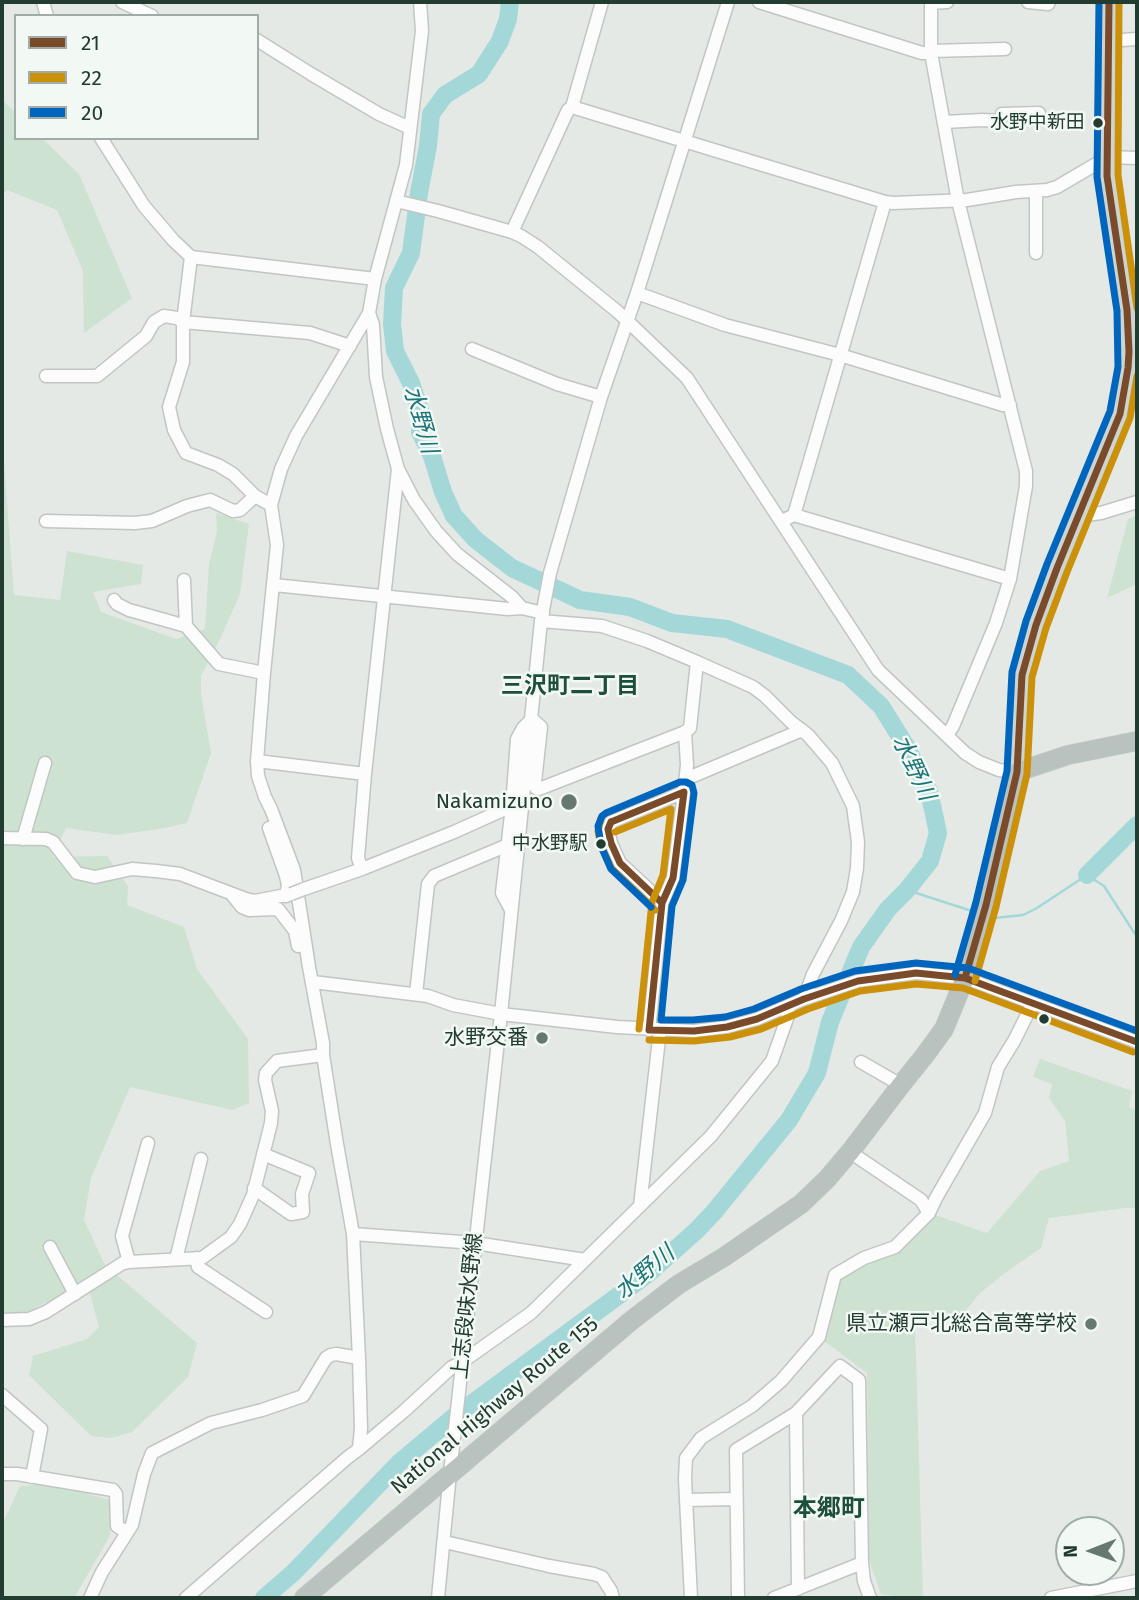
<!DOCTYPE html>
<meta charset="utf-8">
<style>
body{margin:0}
#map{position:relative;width:1139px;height:1600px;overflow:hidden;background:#e4e9e6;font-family:"Fira Sans",sans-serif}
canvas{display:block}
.frame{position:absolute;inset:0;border:4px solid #223c31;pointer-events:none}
.legend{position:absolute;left:14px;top:14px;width:245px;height:126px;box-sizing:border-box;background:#f2f8f4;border:2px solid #9fada6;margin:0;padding:9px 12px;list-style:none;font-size:21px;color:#223c31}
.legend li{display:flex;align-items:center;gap:14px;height:35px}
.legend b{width:35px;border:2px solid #9fada6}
.north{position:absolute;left:1055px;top:1516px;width:70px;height:70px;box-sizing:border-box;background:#f2f8f4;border:2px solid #9fada6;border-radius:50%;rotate:269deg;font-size:19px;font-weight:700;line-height:28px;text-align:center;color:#223c31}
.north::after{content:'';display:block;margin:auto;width:24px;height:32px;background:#667970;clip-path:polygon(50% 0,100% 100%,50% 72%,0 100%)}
</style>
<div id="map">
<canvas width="1139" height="1600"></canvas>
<div class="frame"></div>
<ul class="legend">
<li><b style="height:9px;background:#7a4b2a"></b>21</li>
<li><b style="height:9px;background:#cc910a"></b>22</li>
<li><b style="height:9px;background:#0065bd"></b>20</li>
</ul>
<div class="north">N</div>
</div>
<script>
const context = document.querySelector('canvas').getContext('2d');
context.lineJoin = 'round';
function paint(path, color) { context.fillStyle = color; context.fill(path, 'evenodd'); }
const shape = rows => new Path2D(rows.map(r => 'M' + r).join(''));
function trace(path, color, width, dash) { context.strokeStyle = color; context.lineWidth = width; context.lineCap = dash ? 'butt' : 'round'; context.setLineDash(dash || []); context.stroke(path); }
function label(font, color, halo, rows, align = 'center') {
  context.font = font + ' "Fira Sans","Noto Sans JP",sans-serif'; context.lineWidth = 5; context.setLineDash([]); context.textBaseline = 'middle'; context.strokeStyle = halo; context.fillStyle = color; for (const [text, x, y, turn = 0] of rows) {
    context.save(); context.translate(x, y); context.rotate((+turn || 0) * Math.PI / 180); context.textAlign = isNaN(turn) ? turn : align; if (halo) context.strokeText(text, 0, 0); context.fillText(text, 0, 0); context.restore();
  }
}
const green = shape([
 [2,100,16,113,16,138,42,138,79,174,132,298,84,333,83,271,57,210,7,190,2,195],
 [2,436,14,595,60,600,67,551,143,565,141,584,93,592,101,612,176,639,205,629,209,564,217,532,216,513,249,524,240,594,220,639,201,676,201,694,211,753,187,823,165,828,117,835,66,828,52,857,107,856,128,886,127,905,184,927,197,969,248,1039,249,1103,232,1110,130,1087,91,1178,84,1220,105,1265,197,1343,188,1377,132,1432,111,1438,91,1436,29,1375,33,1356,87,1339,99,1327,87,1283,18,1316,2,1312],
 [1137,515,1137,584,1107,598,1128,519],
 [1040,1059,1132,1091,1129,1107,1137,1111,1137,1208,1125,1208,1049,1218,1041,1248,1005,1273,979,1294,959,1319,915,1322,923,1598,910,1598,881,1594,869,1560,867,1373,819,1337,835,1275,895,1247,929,1213,987,1233,1040,1171,1069,1161,1065,1121,1049,1098,1052,1084,1033,1077],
 [52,1484,110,1500,110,1536,74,1598,2,1598,2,1525,20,1486]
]);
const stream = shape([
 [907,890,978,913],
 [991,917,995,918,1023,915,1037,908,1087,875,1104,886,1137,937]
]);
const river = shape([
 [1087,875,1137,825],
 [264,1598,293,1573,399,1463,455,1416,649,1273,697,1230,714,1212,789,1120,817,1073,830,1022,861,947,888,909,907,890,930,861,938,833,929,791,906,746,881,706,848,675,727,629,672,623,630,607,580,600,512,568,476,540,454,516,443,492,432,456,420,432,421,413,411,383,395,351,392,324,394,288,411,253,419,193,428,146,431,114,445,95,479,74,500,41,508,19,510,2]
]);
const minor = shape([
 [43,2,47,16],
 [122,2,152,16],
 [759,2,922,53,931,53],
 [931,2,931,53,958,201,1026,471,1026,486,1010,579,996,623,953,726,947,735],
 [1028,2,1048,4,1049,2],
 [931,3,947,2],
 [257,40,311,74,379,114,410,128],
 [1109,41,1136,39],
 [931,51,1005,49],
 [572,107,885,202,893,203,967,200,1016,192,1047,190,1057,187,1108,157,1137,158],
 [944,122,982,120,1000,121,1002,114,1039,113],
 [101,138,144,206,173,240,191,257,375,279],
 [1036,192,1036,253],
 [396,201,438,211,512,232,521,236,538,247,618,312,687,378,878,670,965,753,979,762,999,770,1017,772],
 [512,232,568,110,572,107,602,2],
 [191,257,183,322,183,362,169,407,174,430,186,453,218,465,233,474,255,496,271,505],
 [637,293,725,325,840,355,1003,405,1010,405],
 [1125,293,1137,277],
 [369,313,373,325,376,377,387,429,398,469,414,500,436,531,457,554,512,597,522,608],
 [472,349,557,384,601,397],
 [46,376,97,376,146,336,154,322,164,316,177,318,183,322,310,333,350,346],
 [794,515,1010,579],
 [1079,516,1101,513,1137,502],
 [46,521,135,523,152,521,187,506,210,500,233,511,240,510,255,496],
 [782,521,794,515,885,202],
 [184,580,186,626],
 [274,585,508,609,522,608,543,613],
 [114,600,117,604,129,610,186,626,219,664,264,673],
 [541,621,602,626,647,641,697,662,690,728,685,732,687,765,684,792],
 [697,662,753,687,765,696,791,722,808,735,832,763,853,806,858,842,857,868,853,892,841,921,813,974,804,999],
 [532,719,541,727,535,782,536,788,539,789,685,732],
 [257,761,365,774,358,858,362,869],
 [365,774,398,469],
 [686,779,802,730],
 [269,828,286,876,288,885,286,896],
 [2,838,46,839,53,842,77,873,95,877,132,869,156,871,180,874,246,899,255,901,291,894],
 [23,839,45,763],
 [304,889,362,869,454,832,512,806,517,739,523,728,532,719],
 [233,896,242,907,249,910,278,909,295,931,298,946],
 [511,910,502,893,512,806],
 [313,982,428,996,453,1005,501,1014,617,1027,694,1031,727,1027,757,1019,804,999,858,981,916,973,965,978,1137,1042],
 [416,994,428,884,434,876,508,845],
 [649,1030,662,903,673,878,684,792,611,822,608,829,611,843,620,863,646,887,662,903],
 [861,1062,901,1085],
 [850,1152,921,1200,929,1213],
 [254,1188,291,1214,303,1212,302,1194,309,1173,263,1154],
 [640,1206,660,1030],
 [353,1234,475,1243,585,1260],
 [50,1247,75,1294],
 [196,1258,198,1267,266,1312],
 [176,1259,201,1159],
 [129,1262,122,1236,148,1143],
 [2,1320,29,1319,46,1312,123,1263,129,1262,202,1258,231,1237,240,1224,253,1195,271,1123,272,1111,265,1080,266,1073,277,1061,323,1055],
 [2,1395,41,1429,32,1477],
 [796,1413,798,1589],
 [359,1449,361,1428,359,1358,353,1234,337,1144,323,1055,323,1043,309,967,294,870,271,809,265,797,258,776,257,761,264,673,277,545,271,505,281,469,296,436,369,313,375,279,406,165,422,31,420,2],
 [2,1474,17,1474,113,1490,116,1494,117,1526,126,1532],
 [686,1500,736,1499],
 [445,1542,549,1566,594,1574,602,1577,611,1591,613,1598],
 [90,1598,102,1572,132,1525,144,1474,152,1453,211,1423,262,1410,303,1396,326,1358,331,1355,336,1354,359,1358],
 [186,1598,347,1458,359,1449,403,1412,452,1367,462,1362,531,1313,585,1260,711,1136,772,1061,789,1013,787,1007],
 [438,1598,450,1473,501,1014,541,621,550,573,601,397,637,293,728,2],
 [691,1598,685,1479,686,1458,701,1438,752,1406,781,1381,819,1337,835,1275,864,1258,895,1247,929,1213,936,1198,985,1113,998,1067,1014,1041,1033,1003],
 [738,1598,736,1450,796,1413,840,1366,859,1380,862,1563,864,1581,870,1598],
 [774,1598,862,1563],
 [1051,1598,1137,1581]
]);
const major = shape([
 [1017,772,1022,675,1036,625,1057,568,1120,414,1128,368,1129,352,1127,310,1107,176,1109,2]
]);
const highway = shape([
 [304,1598,632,1320,679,1284,724,1257,801,1204,827,1179,850,1152,901,1085,925,1055,944,1029,965,978,981,926,1017,772,1068,755,1137,741]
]);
const minorBridge = shape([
 [291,894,304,889]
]);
const bus1 = shape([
 [611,822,684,792,673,878,662,903,649,1030],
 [611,822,608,829,611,843,620,863,662,903],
 [965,978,986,905,1017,772,1022,675,1036,625,1057,568,1120,414,1128,368,1129,352,1127,310,1107,176,1109,2],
 [649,1030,694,1031,727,1027,757,1019,804,999,858,981,916,973,965,978,1137,1042]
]);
const bus2 = shape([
 [1119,2,1118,175,1137,308],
 [601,818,598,831,601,846,611,868,655,910],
 [615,832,671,809,663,875,652,902,639,1029],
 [975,981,996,907,1027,774,1032,677,1046,628,1067,572,1130,418,1137,376],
 [649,1040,694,1041,730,1037,761,1029,808,1009,860,991,916,984,963,988,1133,1052]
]);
const bus3 = shape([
 [651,907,611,869,601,846,598,826,602,816,606,813,680,782,686,782,692,785,694,793,683,880,672,906,661,1020,693,1020,725,1017,754,1009,801,989,855,971,916,963,968,968,1137,1031],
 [955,975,976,902,1007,771,1012,672,1026,621,1047,564,1110,411,1118,367,1117,311,1097,177,1099,2]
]);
const markers = [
 [1098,123,6,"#223c31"],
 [569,802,9,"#667970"],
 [601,844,6,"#223c31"],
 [1044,1019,6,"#223c31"],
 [542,1038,7,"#667970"],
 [1091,1324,7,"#667970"]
];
const busNames = [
 ["水野中新田",1085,123],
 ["中水野駅",588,844]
];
const poiNames = [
 ["Nakamizuno",553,802],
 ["水野交番",528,1038],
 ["県立瀬戸北総合高等学校",1077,1324]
];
const streetNames = [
 ["上志段味水野線",468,1306,-84],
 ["National Highway Route 155",495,1406,-40]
];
const waterNames = [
 ["水野川",420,420,74],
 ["水野川",913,768,65],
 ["水野川",645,1273,-40]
];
const neighbourhoodNames = [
 ["三沢町二丁目",570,687]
];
const quarterNames = [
 ["本郷町",829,1509]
];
paint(green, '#cde2d1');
trace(stream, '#a4d7d7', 2.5);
trace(river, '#a4d7d7', 18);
trace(minor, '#c1c6c3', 15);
trace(major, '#bdc5c1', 18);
trace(highway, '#bdc5c1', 20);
trace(minor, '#fbfcfb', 12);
trace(major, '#cdd5d2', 16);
trace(highway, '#bac2bf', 18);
trace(minorBridge, '#c1c6c3', 15, []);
trace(minorBridge, '#fbfcfb', 12);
trace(bus1, '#7a4b2a', 7);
trace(bus2, '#cc910a', 7);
trace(bus3, '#0065bd', 7);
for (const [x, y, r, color] of markers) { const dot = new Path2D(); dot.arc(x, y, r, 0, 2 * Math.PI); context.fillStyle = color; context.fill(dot); trace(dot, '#f2f8f4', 2.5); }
label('19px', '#223c31', '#f2f8f4', busNames, 'right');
label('21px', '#223c31', '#f2f8f4', poiNames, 'right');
label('21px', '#223c31', '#f2f8f4', streetNames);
label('italic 23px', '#1c7578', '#f2f8f4', waterNames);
label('bold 23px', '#1e4e3c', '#f2f8f4', neighbourhoodNames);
label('bold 24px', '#1e4e3c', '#f2f8f4', quarterNames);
</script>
